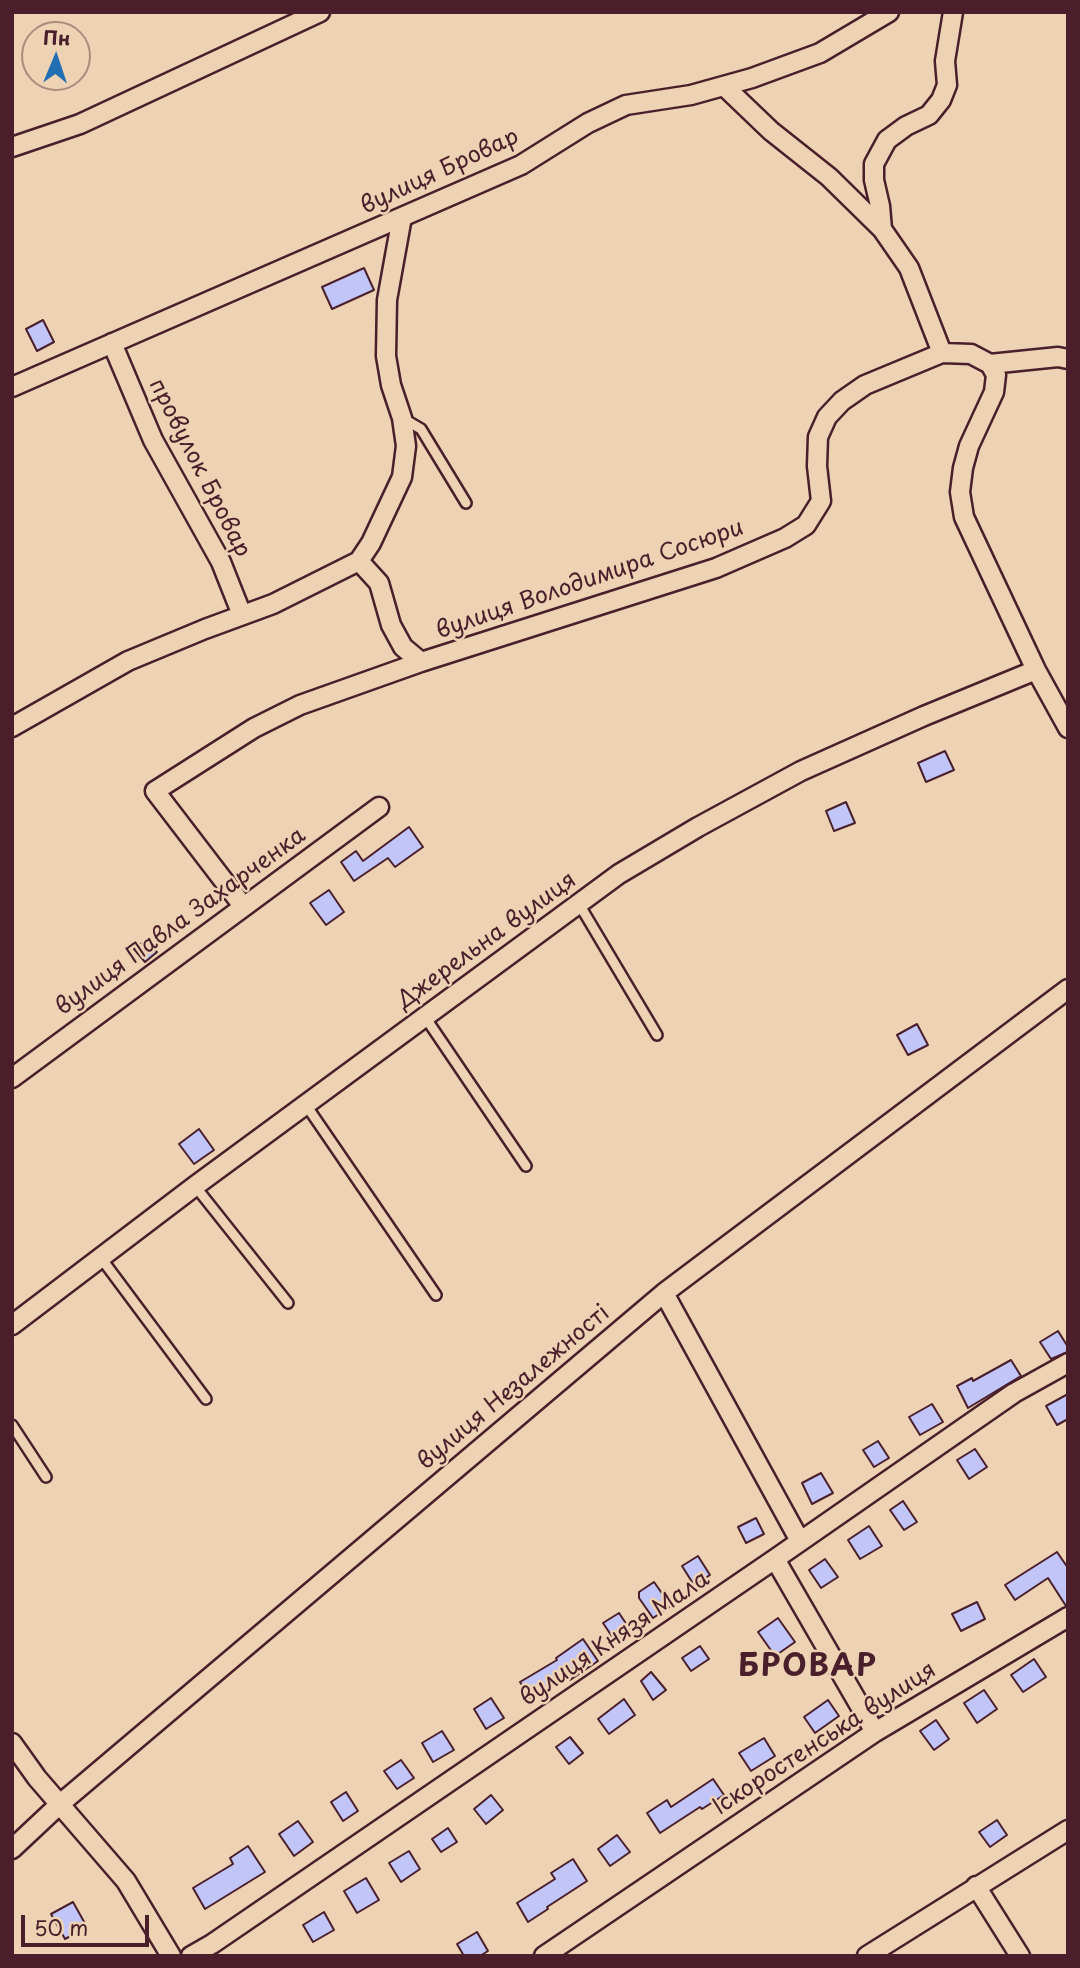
<!DOCTYPE html>
<meta charset="utf-8">
<style>
body{margin:0}
#map{position:relative;width:1080px;height:1968px;overflow:hidden;background:#edd2b4;font-family:"Playpen Sans",sans-serif}
canvas{display:block}
.frame{position:absolute;inset:0;border:14px solid #4a1f2b;pointer-events:none}
.north{position:absolute;left:21px;top:21px;width:70px;height:70px;box-sizing:border-box;background:#edd2b4;border:2px solid #ac8a7d;border-radius:50%;rotate:2deg;font-size:19px;font-weight:700;line-height:28px;text-align:center;color:#4a1f2b}
.north::after{content:'';display:block;margin:auto;width:24px;height:32px;background:#1f6fb2;clip-path:polygon(50% 0,100% 100%,50% 72%,0 100%)}
.scale{position:absolute;left:21px;top:1915px;width:128px;height:32px;box-sizing:border-box;border:4px solid #4a1f2b;border-top:0;padding-left:9px;font-size:21px;line-height:24px;white-space:nowrap;color:#4a1f2b;-webkit-text-stroke:5px #edd2b4;paint-order:stroke}
</style>
<div id="map">
<canvas width="1080" height="1968"></canvas>
<div class="frame"></div>
<div class="north">Пн</div>
<div class="scale">50 m</div>
</div>
<script>
const context = document.querySelector('canvas').getContext('2d');
context.lineJoin = 'round';
function paint(path, color) { context.fillStyle = color; context.fill(path, 'evenodd'); }
const shape = rows => new Path2D(rows.map(r => 'M' + r).join(''));
function trace(path, color, width, dash) { context.strokeStyle = color; context.lineWidth = width; context.lineCap = dash ? 'butt' : 'round'; context.setLineDash(dash || []); context.stroke(path); }
function label(font, color, halo, rows, align = 'center') {
  context.font = font + ' "Playpen Sans",sans-serif'; context.lineWidth = 5; context.setLineDash([]); context.textBaseline = 'middle'; context.strokeStyle = halo; context.fillStyle = color; for (const [text, x, y, turn = 0] of rows) {
    context.save(); context.translate(x, y); context.rotate((+turn || 0) * Math.PI / 180); context.textAlign = isNaN(turn) ? turn : align; if (halo) context.strokeText(text, 0, 0); context.fillText(text, 0, 0); context.restore();
  }
}
const building = shape([
 [364,268,374,290,332,309,322,287,364,268],
 [43,320,54,342,37,351,26,329,43,320],
 [945,751,954,770,926,782,918,763,945,751],
 [846,802,855,823,834,831,826,811,846,802],
 [409,827,423,847,395,867,388,858,354,881,341,862,356,851,363,861,409,827],
 [329,890,344,912,326,925,310,903,329,890],
 [147,939,157,952,145,962,134,949,147,939],
 [917,1024,928,1045,908,1055,897,1035,917,1024],
 [199,1129,214,1150,194,1164,179,1144,199,1129],
 [1058,1331,1068,1347,1068,1352,1051,1359,1040,1342,1058,1331],
 [1011,1360,1021,1376,968,1408,957,1386,972,1378,973,1381,1011,1360],
 [1068,1394,1068,1419,1057,1425,1046,1406,1068,1394],
 [932,1404,943,1422,920,1435,909,1417,932,1404],
 [878,1441,889,1458,874,1467,863,1450,878,1441],
 [975,1449,987,1467,969,1479,957,1460,975,1449],
 [821,1473,833,1493,812,1504,802,1483,821,1473],
 [903,1501,917,1522,904,1530,890,1510,903,1501],
 [756,1518,764,1534,746,1543,738,1527,756,1518],
 [869,1526,882,1546,860,1559,848,1540,869,1526],
 [1057,1552,1068,1568,1068,1606,1066,1606,1048,1578,1015,1600,1005,1585,1057,1552],
 [698,1556,710,1575,694,1585,682,1566,698,1556],
 [825,1559,838,1577,821,1588,809,1570,825,1559],
 [654,1582,671,1606,653,1618,639,1598,639,1592,654,1582],
 [977,1602,985,1619,961,1631,952,1614,977,1602],
 [619,1613,631,1631,615,1641,603,1623,619,1613],
 [778,1618,795,1642,775,1656,758,1632,778,1618],
 [583,1639,598,1661,570,1680,568,1676,531,1699,520,1682,557,1660,556,1658,583,1639],
 [700,1646,709,1659,691,1671,682,1658,700,1646],
 [1034,1659,1046,1677,1023,1692,1011,1675,1034,1659],
 [651,1672,666,1690,653,1700,641,1681,651,1672],
 [984,1690,997,1709,977,1723,964,1703,984,1690],
 [491,1698,504,1718,486,1729,474,1709,491,1698],
 [624,1699,635,1715,609,1734,598,1719,624,1699],
 [828,1700,839,1716,815,1733,804,1717,828,1700],
 [936,1720,949,1739,934,1750,920,1731,936,1720],
 [442,1731,454,1750,433,1762,422,1743,442,1731],
 [570,1737,583,1753,569,1764,556,1747,570,1737],
 [764,1738,775,1756,751,1771,739,1753,764,1738],
 [401,1760,414,1778,397,1789,384,1771,401,1760],
 [713,1779,724,1795,702,1809,700,1807,660,1833,647,1813,667,1800,671,1807,713,1779],
 [346,1792,358,1811,343,1821,331,1802,346,1792],
 [491,1795,503,1810,486,1824,474,1809,491,1795],
 [997,1820,1007,1835,990,1847,979,1832,997,1820],
 [298,1821,313,1842,294,1856,279,1834,298,1821],
 [448,1828,457,1842,441,1852,432,1839,448,1828],
 [617,1835,630,1852,610,1866,598,1849,617,1835],
 [248,1846,265,1872,205,1909,193,1888,233,1864,230,1858,248,1846],
 [409,1851,420,1869,401,1882,389,1863,409,1851],
 [573,1859,587,1881,547,1907,548,1909,528,1922,517,1903,555,1879,551,1873,573,1859],
 [366,1878,379,1900,357,1913,344,1891,366,1878],
 [73,1902,87,1927,65,1939,51,1914,73,1902],
 [324,1912,334,1930,313,1942,303,1925,324,1912],
 [477,1932,488,1951,480,1956,464,1956,457,1944,477,1932]
]);
const lane = shape([
 [404,419,421,429,466,503],
 [579,904,657,1035],
 [425,1017,526,1166],
 [306,1105,436,1295],
 [195,1186,288,1303],
 [101,1258,206,1399],
 [12,1425,46,1477]
]);
const street = shape([
 [724,86,771,131,829,177,882,229,880,206,874,180,874,164,887,140,906,126,929,115,941,100,947,85,945,61,953,12],
 [12,147,80,124,320,12],
 [112,343,153,440,221,562,242,615],
 [942,353,971,354,990,364,996,375,994,392,969,446,963,468,960,492,964,517,1036,670,1068,728],
 [990,364,1058,357,1068,359],
 [12,387,521,165,588,123,626,105,691,95,752,78,820,53,889,12],
 [359,561,379,583,391,625,403,647,421,662],
 [12,727,128,661,205,629,273,604,359,561,371,543,402,477,406,446,402,418,391,385,386,356,387,300,402,217],
 [243,906,155,791,254,728,300,705,421,662,716,568,785,538,806,525,821,501,817,466,818,437,827,417,842,401,865,385,942,353,909,268,882,229],
 [12,1078,379,807],
 [664,1293,800,1541],
 [12,1325,195,1186,619,874,698,827,801,771,924,716,1036,670],
 [775,1559,875,1732],
 [12,1743,37,1778,126,1881,171,1956],
 [12,1849,60,1804,664,1293,1068,989],
 [976,1886,1020,1956],
 [191,1956,212,1944,775,1559,1014,1393,1068,1363],
 [544,1956,875,1732,1068,1617],
 [867,1956,1068,1830]
]);
const streetNames = [
 ["вулиця Бровар",440,172,-25],
 ["провулок Бровар",199,468,63],
 ["вулиця Володимира Сосюри",590,580,-19],
 ["вулиця Павла Захарченка",181,922,-36],
 ["Джерельна вулиця",487,941,-36],
 ["вулиця Незалежності",514,1388,-40],
 ["вулиця Князя Мала",615,1639,-34],
 ["Іскоростенська вулиця",825,1739,-33]
];
const districtNames = [
 ["БРОВАР",808,1668]
];
paint(building, '#c1c5f7');
trace(building, '#4a1f2b', 2);
trace(lane, '#4a1f2b', 14);
trace(street, '#4a1f2b', 23);
trace(lane, '#edd2b4', 9);
trace(street, '#edd2b4', 18);
label('23px', '#4a1f2b', '#edd2b4', streetNames);
context.letterSpacing = '2px';
label('bold 30px', '#4a1f2b', '#edd2b4', districtNames);
context.letterSpacing = '0px';
</script>
